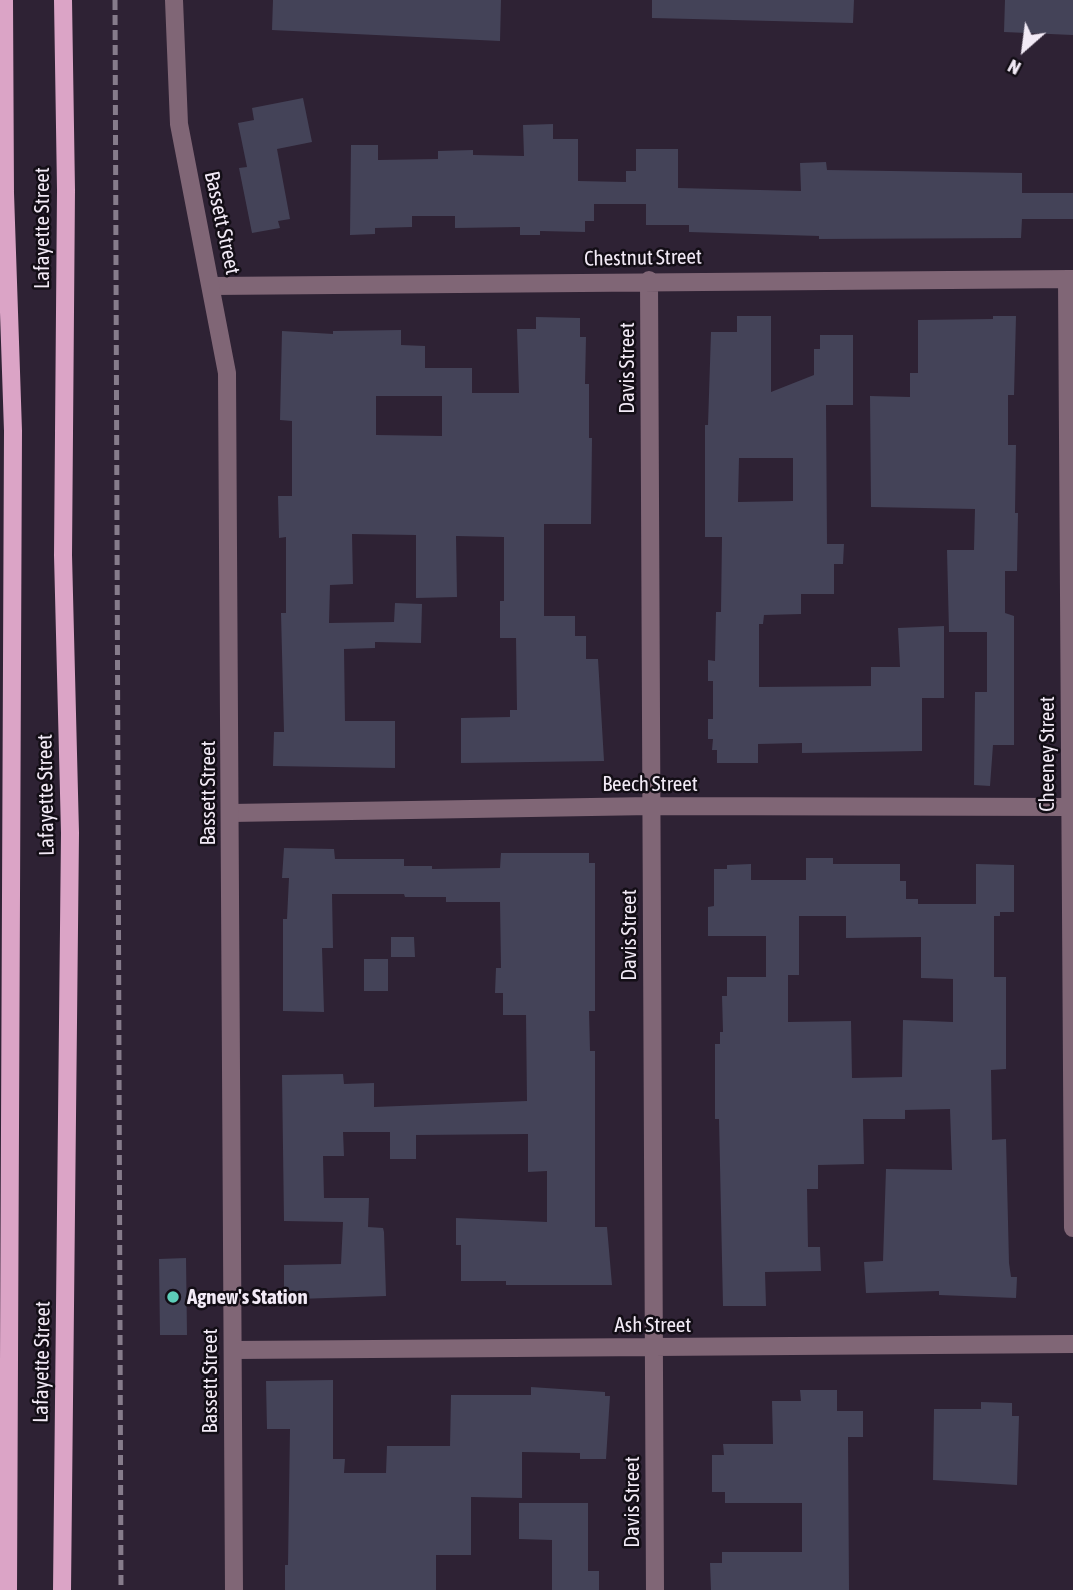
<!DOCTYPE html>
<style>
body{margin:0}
#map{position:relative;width:1073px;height:1590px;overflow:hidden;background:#2e2234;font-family:"Asap Condensed",sans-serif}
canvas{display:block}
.north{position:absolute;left:989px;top:14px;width:70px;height:70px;-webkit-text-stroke:5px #130e16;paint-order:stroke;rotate:208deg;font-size:19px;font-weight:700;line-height:28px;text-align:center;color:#f2eaf6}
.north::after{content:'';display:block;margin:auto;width:24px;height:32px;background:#f2eaf6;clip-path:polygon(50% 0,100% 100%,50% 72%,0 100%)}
</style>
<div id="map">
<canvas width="1073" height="1590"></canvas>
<div class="north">N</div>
</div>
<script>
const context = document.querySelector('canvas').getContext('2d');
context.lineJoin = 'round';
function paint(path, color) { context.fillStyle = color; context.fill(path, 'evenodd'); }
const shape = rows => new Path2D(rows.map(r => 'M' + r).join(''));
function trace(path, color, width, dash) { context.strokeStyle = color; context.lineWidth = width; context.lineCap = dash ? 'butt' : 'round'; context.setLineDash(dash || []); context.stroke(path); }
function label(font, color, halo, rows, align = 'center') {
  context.font = font + ' "Asap Condensed",sans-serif'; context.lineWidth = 5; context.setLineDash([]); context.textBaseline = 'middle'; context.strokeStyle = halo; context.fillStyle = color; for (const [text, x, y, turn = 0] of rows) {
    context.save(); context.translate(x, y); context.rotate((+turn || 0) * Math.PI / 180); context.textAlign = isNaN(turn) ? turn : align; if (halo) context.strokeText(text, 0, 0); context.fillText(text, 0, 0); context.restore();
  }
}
const building = shape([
 [273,0,501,0,500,41,272,30],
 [652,0,854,0,853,23,652,18],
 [1005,0,1073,0,1073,35,1004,32],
 [303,98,312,142,277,149,290,219,278,221,280,228,252,233,239,168,247,167,238,123,254,120,252,108],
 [553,124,553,139,578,139,578,181,626,182,626,171,636,171,636,149,678,149,678,188,801,191,800,163,826,162,827,170,1022,173,1022,193,1073,193,1073,219,1022,219,1021,238,819,239,819,236,689,232,689,225,646,225,646,204,594,204,594,221,585,221,585,232,540,231,540,235,520,235,520,227,455,228,455,216,412,216,412,227,375,228,375,234,350,235,351,145,378,145,378,160,438,159,438,151,473,150,473,155,524,156,523,125],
 [737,316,771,316,771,392,814,375,814,349,820,349,820,335,853,335,853,405,826,405,827,544,844,544,843,564,834,564,834,594,801,594,801,614,764,615,763,624,759,624,759,687,871,686,871,667,900,667,898,628,944,626,944,698,922,698,922,751,802,753,802,743,758,744,758,763,717,763,717,750,712,750,713,739,708,739,708,719,713,719,713,681,708,681,708,660,715,661,716,612,721,612,722,537,705,537,705,425,708,425,711,332,737,332],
 [739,458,793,458,793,501,738,502],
 [993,316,1016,316,1014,395,1008,395,1008,445,1016,445,1015,513,1018,513,1017,571,1005,571,1005,613,1014,616,1014,745,993,745,990,786,974,785,975,692,987,692,987,632,949,632,947,550,974,550,975,509,871,507,870,396,910,397,910,373,918,373,918,320,993,319],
 [536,317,580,318,580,337,586,337,585,384,589,384,589,438,592,438,591,524,544,524,544,616,575,616,575,636,586,636,586,659,598,659,604,761,461,763,461,718,510,717,510,710,517,710,516,638,500,638,500,601,504,601,504,537,456,536,457,597,416,598,416,535,352,534,353,584,330,585,329,623,394,622,395,603,422,604,421,643,375,642,375,648,344,649,345,721,395,721,395,768,273,766,274,732,284,732,281,613,286,613,286,537,279,538,278,496,292,496,292,421,280,420,282,331,333,334,333,331,401,330,401,345,425,346,425,368,472,368,472,393,519,393,517,329,536,329],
 [376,396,442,396,442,436,376,435],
 [284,848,334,849,335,859,404,859,404,866,432,866,432,869,500,868,501,853,589,853,589,863,595,863,595,1011,589,1011,590,1051,595,1051,595,1227,607,1227,612,1285,506,1285,506,1281,461,1281,461,1245,456,1245,456,1218,547,1222,547,1171,528,1172,528,1134,416,1135,416,1159,390,1159,390,1132,343,1132,344,1156,323,1156,324,1198,369,1198,368,1227,383,1228,384,1232,386,1296,298,1299,298,1295,284,1296,284,1265,341,1264,343,1222,284,1221,282,1075,343,1074,344,1084,374,1083,374,1107,527,1101,526,1015,503,1015,503,993,495,993,496,968,501,968,500,902,446,902,446,897,405,897,404,894,332,894,333,948,322,948,324,1012,283,1011,283,919,287,919,289,878,282,878],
 [806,858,833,858,833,864,900,864,900,881,906,881,906,899,918,899,918,904,976,904,976,864,1014,865,1014,912,1000,912,1000,916,994,916,994,977,1006,977,1006,1069,991,1070,992,1140,1006,1139,1009,1263,1011,1277,1017,1277,1016,1298,939,1295,939,1291,866,1293,864,1262,883,1261,886,1169,952,1170,950,1109,905,1110,905,1119,863,1119,864,1164,818,1165,818,1189,807,1189,808,1247,820,1247,821,1271,765,1272,766,1306,723,1306,719,1119,715,1119,715,1044,720,1044,720,1032,723,1032,722,996,727,996,727,977,766,977,766,936,708,936,708,907,714,906,714,869,727,869,727,865,751,864,751,880,806,880],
 [799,916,846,916,846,938,921,937,921,978,953,979,953,1022,903,1020,902,1077,852,1078,851,1021,788,1022,788,975,799,975],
 [391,937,414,937,415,957,391,957],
 [364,959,388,959,388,991,364,991],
 [186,1258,187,1335,160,1335,159,1259],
 [333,1380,333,1459,345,1459,344,1473,386,1473,387,1446,450,1446,451,1395,531,1395,531,1387,605,1392,605,1396,610,1396,606,1459,580,1459,580,1453,522,1452,522,1498,471,1497,471,1555,436,1555,436,1590,285,1590,285,1565,288,1565,290,1429,267,1429,266,1381],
 [800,1390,837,1390,837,1411,863,1411,863,1437,848,1437,849,1590,711,1590,710,1563,722,1563,722,1552,802,1552,802,1503,725,1503,725,1492,712,1492,712,1455,724,1455,723,1444,773,1444,772,1401,801,1401],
 [981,1402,1012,1403,1012,1416,1019,1416,1017,1485,933,1480,934,1409,981,1409],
 [519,1503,588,1503,588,1571,599,1571,599,1590,552,1590,552,1540,519,1539]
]);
const minor = shape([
 [1067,279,1073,1228],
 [649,280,655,1590],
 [212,286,1073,279],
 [231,813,651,806,1070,807],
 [233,1350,1073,1344]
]);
const tertiary = shape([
 [174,0,179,124,227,373,234,1590]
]);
const primary = shape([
 [4,0,5,193,13,431,8,1590],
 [62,1590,70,833,63,555,66,190,63,0]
]);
const rail = shape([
 [115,0,121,1590]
]);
const markers = [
 [173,1297,7,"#5dceb9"]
];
const streetNames = [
 ["Bassett Street",222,223,78],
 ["Lafayette Street",42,228,-90],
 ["Chestnut Street",643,258,-1],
 ["Davis Street",627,368,-90],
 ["Cheeney Street",1047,754,-90],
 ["Beech Street",650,784],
 ["Bassett Street",208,793,-90],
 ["Lafayette Street",46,795,-91],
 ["Davis Street",629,935,-90],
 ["Ash Street",653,1325],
 ["Lafayette Street",42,1362,-89],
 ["Bassett Street",210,1381,-90],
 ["Davis Street",632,1502,-90]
];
const poiNames = [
 ["Agnew's Station",187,1297]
];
paint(building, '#444358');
trace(minor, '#806676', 18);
trace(tertiary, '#806676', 18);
trace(primary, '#dba4c6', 18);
trace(rail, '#867c8b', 5, [10, 5]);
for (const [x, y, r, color] of markers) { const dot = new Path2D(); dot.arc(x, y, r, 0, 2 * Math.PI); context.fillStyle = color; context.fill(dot); trace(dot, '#130e16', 2.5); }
label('21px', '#f2eaf6', '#130e16', streetNames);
label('bold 21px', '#f2eaf6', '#130e16', poiNames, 'left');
</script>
